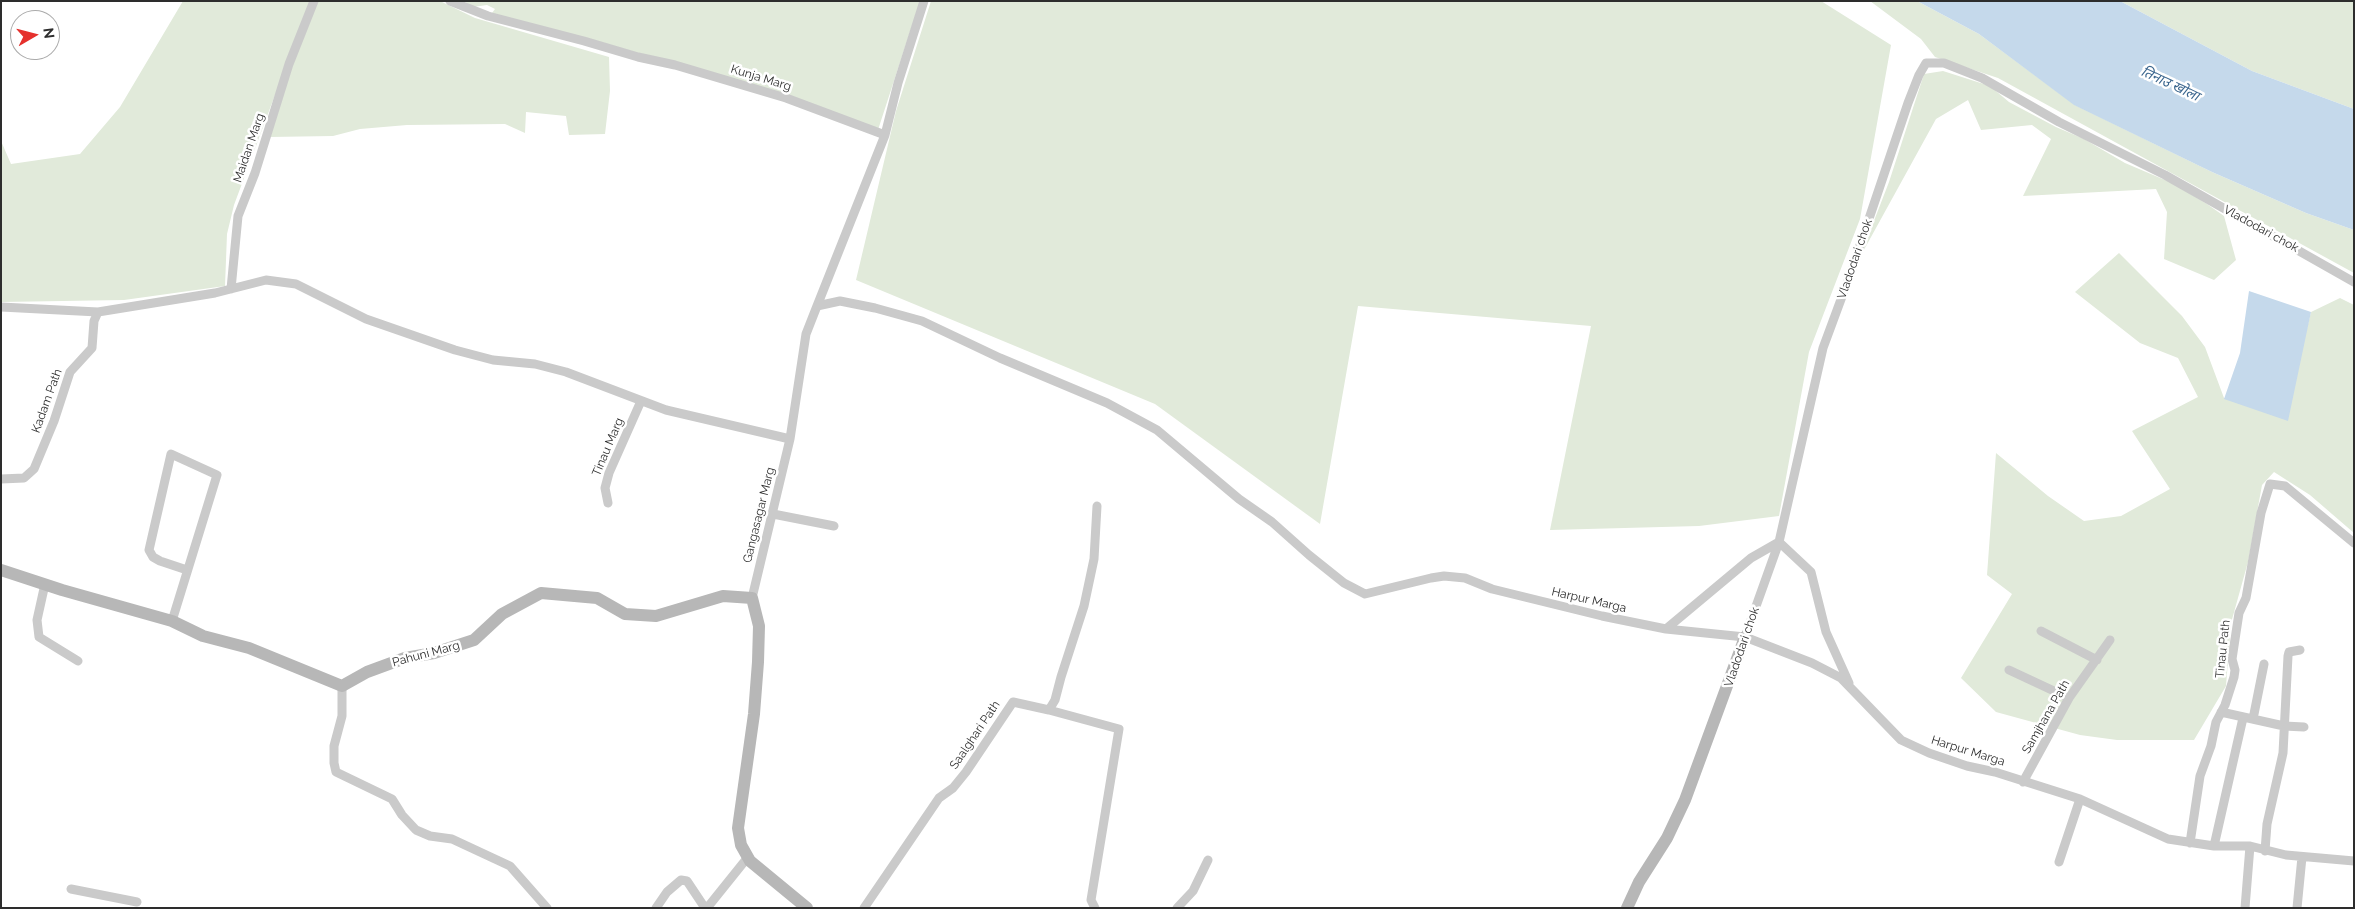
<!DOCTYPE html>
<meta charset="utf-8">
<style>
body{margin:0}
#map{position:relative;width:2355px;height:909px;overflow:hidden;background:#fff;font-family:Raleway,sans-serif}
canvas{display:block}
.frame{position:absolute;inset:0;border:2px solid #2d2d2d;pointer-events:none}
.north{position:absolute;left:10px;top:10px;width:50px;height:50px;box-sizing:border-box;background:#fff;border:1px solid #ababab;border-radius:50%;rotate:82deg;font-size:14px;font-weight:700;line-height:20px;text-align:center;color:#2d2d2d}
.north::after{content:'';display:block;margin:auto;width:18px;height:22px;background:#e5312d;clip-path:polygon(50% 0,100% 100%,50% 72%,0 100%)}
</style>
<div id="map">
<canvas width="2355" height="909"></canvas>
<div class="frame"></div>
<div class="north">N</div>
</div>
<script>
const context = document.querySelector('canvas').getContext('2d');
context.lineJoin = 'round';
function paint(path, color) { context.fillStyle = color; context.fill(path, 'evenodd'); }
const shape = rows => new Path2D(rows.map(r => 'M' + r).join(''));
function trace(path, color, width, dash) { context.strokeStyle = color; context.lineWidth = width; context.lineCap = dash ? 'butt' : 'round'; context.setLineDash(dash || []); context.stroke(path); }
function label(font, color, halo, rows, align = 'center') {
  context.font = font + ' Raleway,"Noto Sans Devanagari",sans-serif'; context.lineWidth = 5; context.setLineDash([]); context.textBaseline = 'middle'; context.strokeStyle = halo; context.fillStyle = color; for (const [text, x, y, turn = 0] of rows) {
    context.save(); context.translate(x, y); context.rotate((+turn || 0) * Math.PI / 180); context.textAlign = isNaN(turn) ? turn : align; if (halo) context.strokeText(text, 0, 0); context.fillText(text, 0, 0); context.restore();
  }
}
const green = shape([
 [183,1,310,1,234,205,227,234,225,286,124,300,1,302,1,141,11,164,80,154,120,107],
 [316,1,440,1,475,18,609,57,610,91,605,134,569,135,566,116,526,112,525,133,505,124,407,125,360,129,333,136,269,137,296,52],
 [464,1,920,1,876,136,791,97,492,13,495,9,487,5,473,7],
 [931,1,1821,1,1891,45,1860,219,1809,352,1779,516,1699,526,1550,530,1591,326,1358,306,1320,524,1155,404,856,280,896,111],
 [1870,1,1917,1,1979,34,2075,105,2212,172,2306,213,2354,230,2354,273,1998,78,1935,57,1921,39],
 [2120,1,2354,1,2354,109,2252,71],
 [1943,71,1990,86,2009,102,2056,127,2084,139,2125,163,2172,183,2207,204,2224,216,2236,260,2214,280,2164,259,2167,212,2156,189,2023,196,2051,139,2032,125,1981,130,1968,100,1936,119,1860,257,1889,182,1924,74],
 [2119,253,2182,316,2205,347,2224,398,2285,419,2311,312,2340,298,2354,305,2354,533,2310,495,2274,472,2262,485,2248,562,2231,623,2226,686,2194,740,2117,740,2080,735,1996,712,1961,678,2012,594,1987,575,1996,453,2048,496,2084,521,2121,516,2170,489,2132,431,2198,397,2178,358,2140,343,2075,292]
]);
const water = shape([
 [1917,1,2120,1,2252,71,2354,109,2354,230,2306,213,2212,172,2074,105,1979,34],
 [2249,291,2311,312,2288,421,2224,399,2240,353]
]);
const street = shape([
 [450,1,488,16,584,41,638,57,675,65,786,98,885,135],
 [231,289,238,216,255,173,289,64,314,1],
 [817,306,885,135,898,83,924,1],
 [1,307,98,312,215,293,266,280,296,284,366,319,455,350,493,360,535,364,566,372,666,410,790,439,806,334,817,306,840,301,875,308,922,321,1000,358,1107,403,1157,430,1239,499,1272,522,1309,555,1344,583,1365,594,1431,578,1444,576,1465,578,1492,589,1602,616,1666,629,1745,637,1812,663,1841,678,1901,740,1929,753,1967,766,1995,772,2080,799,2168,839,2214,846,2250,846,2286,855,2354,861],
 [1,479,24,478,34,469,54,421,70,372,92,348,94,321,98,312],
 [608,503,605,488,609,473,641,401],
 [773,514,834,526],
 [45,584,37,620,39,637,78,661],
 [752,598,790,439],
 [172,621,217,475,171,454,149,550,153,557,160,561,187,570],
 [1666,629,1751,558,1779,542,1811,572,1826,632,1849,683],
 [2041,631,2097,660],
 [1745,637,1779,542,1823,348,1850,275,1908,103,1919,75,1926,63,1944,63,1982,78,2059,122,2165,175,2354,282],
 [2009,670,2069,698],
 [342,686,342,716,334,746,334,763,336,772,392,799,402,815,416,830,430,836,452,839,510,866,547,908],
 [1049,710,1119,729,1091,900,1095,908],
 [2221,712,2284,726,2304,727],
 [2253,719,2264,664],
 [2023,782,2069,698,2110,640],
 [2190,843,2200,776,2211,746,2216,722,2225,705,2234,677,2235,670,2232,659,2239,613,2246,598,2261,513,2270,484,2285,486,2354,543],
 [2214,846,2243,718],
 [2265,851,2267,824,2283,753,2288,656,2289,652,2300,650],
 [2059,862,2080,799],
 [71,889,137,902],
 [656,908,667,892,681,880,687,881,705,908],
 [707,908,748,857],
 [864,908,939,798,953,788,966,772,1013,702,1049,710,1055,700,1061,677,1084,606,1094,559,1097,506],
 [1177,908,1193,891,1208,860],
 [2245,908,2250,846],
 [2297,908,2302,857]
]);
const secondary = shape([
 [1,570,62,590,172,621,203,636,249,648,342,686,367,672,405,658,434,653,474,640,502,614,541,593,597,598,625,614,656,616,723,596,752,598,759,626,758,662,754,714,738,828,741,845,750,861,807,908],
 [1627,908,1639,882,1667,838,1685,800,1745,637]
]);
const streetNames = [
 ["Kunja Marg",761,78,17],
 ["Maidan Marg",249,148,-71],
 ["Vladodari chok",2261,229,29],
 ["Vladodari chok",1855,259,-71],
 ["Kadam Path",47,401,-70],
 ["Tinau Marg",608,447,-67],
 ["Gangasagar Marg",759,515,-76],
 ["Harpur Marga",1589,600,13],
 ["Vladodari chok",1742,647,-71],
 ["Tinau Path",2223,649,-84],
 ["Pahuni Marg",426,654,-15],
 ["Samjhana Path",2046,717,-60],
 ["Saalghari Path",975,735,-56],
 ["Harpur Marga",1968,751,17]
];
const waterNames = [
 ["तिनाउ खोला",2170,84,25]
];
paint(green, '#e1eada');
paint(water, '#c5d9eb');
trace(street, '#cacaca', 9);
trace(secondary, '#b7b7b7', 12);
label('12px', '#2d2d2d', '#fff', streetNames);
label('italic 14px', '#3b668e', '#fff', waterNames);
</script>
